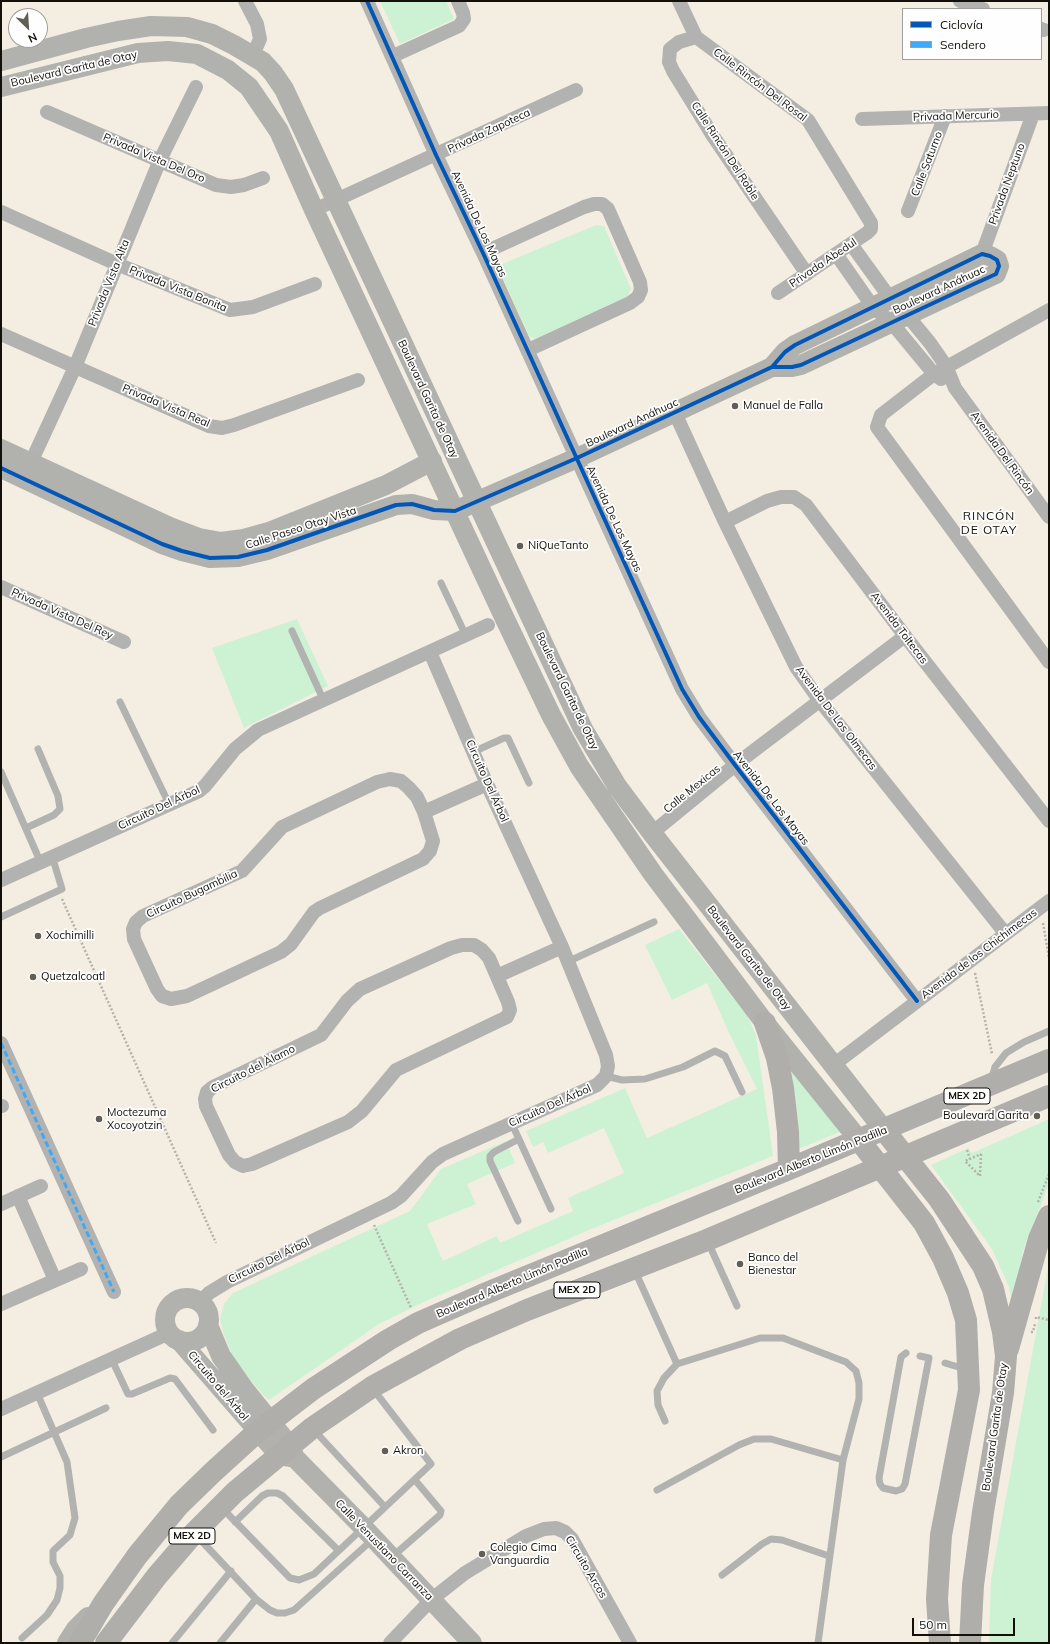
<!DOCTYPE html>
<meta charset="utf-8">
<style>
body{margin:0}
#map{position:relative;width:1050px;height:1644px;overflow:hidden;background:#f4eee2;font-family:Mulish,sans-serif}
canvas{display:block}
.frame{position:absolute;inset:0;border:2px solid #131009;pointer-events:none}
.legend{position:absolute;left:902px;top:8px;width:140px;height:52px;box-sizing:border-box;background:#fefefe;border:1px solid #a09f9c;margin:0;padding:5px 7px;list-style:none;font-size:12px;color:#131009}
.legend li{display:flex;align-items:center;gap:8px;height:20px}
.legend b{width:20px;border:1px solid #a09f9c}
.north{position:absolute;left:8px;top:8px;width:40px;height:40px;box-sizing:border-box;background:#fefefe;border:1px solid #a09f9c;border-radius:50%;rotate:155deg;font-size:11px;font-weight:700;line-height:16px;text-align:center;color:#131009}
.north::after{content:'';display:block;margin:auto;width:14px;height:18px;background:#625e55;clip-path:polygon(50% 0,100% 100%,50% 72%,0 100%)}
.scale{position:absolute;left:912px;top:1618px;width:103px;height:18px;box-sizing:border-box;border:2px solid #131009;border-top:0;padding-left:5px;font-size:12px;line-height:14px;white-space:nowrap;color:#131009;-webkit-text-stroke:3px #fefefe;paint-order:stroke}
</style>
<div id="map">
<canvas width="1050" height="1644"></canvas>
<div class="frame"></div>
<ul class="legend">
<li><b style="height:5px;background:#0057b8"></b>Ciclovía</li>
<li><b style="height:5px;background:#3fa9f5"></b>Sendero</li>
</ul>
<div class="north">N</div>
<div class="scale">50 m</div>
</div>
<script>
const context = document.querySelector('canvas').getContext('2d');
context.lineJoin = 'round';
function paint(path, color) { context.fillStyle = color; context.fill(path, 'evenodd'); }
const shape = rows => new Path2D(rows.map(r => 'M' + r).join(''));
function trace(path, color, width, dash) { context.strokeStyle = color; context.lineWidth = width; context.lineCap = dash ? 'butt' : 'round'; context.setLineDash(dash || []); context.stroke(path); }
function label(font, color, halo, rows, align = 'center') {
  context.font = font + ' Mulish,sans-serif'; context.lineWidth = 3.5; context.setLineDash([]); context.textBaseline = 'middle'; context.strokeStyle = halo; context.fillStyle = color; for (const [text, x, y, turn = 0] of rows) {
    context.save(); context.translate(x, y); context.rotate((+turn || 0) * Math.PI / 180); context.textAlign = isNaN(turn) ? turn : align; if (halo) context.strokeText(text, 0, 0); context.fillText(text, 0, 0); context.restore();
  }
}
const green = shape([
 [380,1,446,1,454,19,400,44],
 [596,225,604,226,631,289,627,297,535,339,529,336,499,270,502,264],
 [297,619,328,686,244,728,212,648],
 [679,929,747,1015,756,1035,773,1156,589,1230,426,1301,379,1324,269,1400,263,1395,250,1380,232,1355,223,1332,220,1319,224,1304,233,1293,410,1211,441,1169,506,1141,515,1163,467,1184,476,1204,427,1224,443,1261,497,1236,500,1243,573,1211,568,1198,624,1173,604,1128,548,1153,543,1142,533,1147,526,1131,625,1088,647,1138,757,1089,730,1035,707,983,672,1000,645,945],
 [782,1055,842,1131,796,1150],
 [1049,1119,1049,1184,1023,1251,1013,1304,1008,1285,992,1249,931,1165,968,1148,972,1153],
 [1049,1262,1049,1643,989,1643,991,1579]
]);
const path = shape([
 [62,899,216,1243],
 [1043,923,1049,958],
 [975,973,992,1054],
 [967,1150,970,1159],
 [981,1154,980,1176,965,1161,981,1154],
 [1038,1202,1049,1174],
 [374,1225,411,1308],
 [1036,1319,1036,1317,1049,1320],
 [1031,1332,1033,1332,1035,1324]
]);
const lane = shape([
 [441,583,466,636],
 [292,631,323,699],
 [120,702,169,804],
 [473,752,504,738,508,738,529,783],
 [1,772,40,861],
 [26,828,54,815,60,809,58,796,38,749],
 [1,917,62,889,52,856],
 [567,962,654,922],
 [606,1076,622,1080,645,1079,683,1067,715,1051,725,1056,742,1092],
 [991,1080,995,1067,1006,1053,1024,1042,1049,1031],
 [512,1124,551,1209],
 [518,1221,490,1161,490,1156,494,1152,519,1139],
 [708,1242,737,1306],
 [635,1271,677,1364,760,1338,783,1338,846,1362,856,1371,859,1383,859,1399,843,1460,818,1643],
 [906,1353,901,1357,879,1478,880,1484,883,1488,896,1491,902,1489,905,1484,929,1358,920,1356],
 [112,1360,128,1394,132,1394,170,1378,175,1379,213,1430],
 [945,1363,965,1369],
 [665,1421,658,1405,657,1391,664,1378,677,1364],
 [313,1429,385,1507],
 [1,1457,106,1408],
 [657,1490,739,1445,754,1439,771,1439,843,1460],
 [223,1509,290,1578,299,1580,314,1574,431,1464,373,1389],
 [235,1522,262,1496,268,1493,277,1493,283,1496,338,1550],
 [195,1534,256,1599,270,1610,277,1613,285,1613,294,1610,372,1540],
 [393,1556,440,1515,441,1511,415,1480],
 [722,1575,762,1544,771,1539,782,1540,829,1556],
 [22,1638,47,1615,57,1600,60,1588,60,1576,53,1562,53,1551,70,1535,75,1518,67,1462,37,1393],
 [172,1643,231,1571],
 [220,1643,256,1599]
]);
const street = shape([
 [245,1,257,24,260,39,253,55],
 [367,1,436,155,483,253,682,689,699,717,735,765,917,1001],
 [679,1,696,37,808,120,871,223,871,229,867,233,778,293],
 [960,1,983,9],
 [1041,29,1044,30],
 [696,37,679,42,670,49,669,62,673,71,713,136,807,274],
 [393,56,459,26,464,19,463,13,458,1],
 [47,112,216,185,231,187,244,185,263,178],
 [862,119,1049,113],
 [314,210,576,90],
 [908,211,945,116],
 [1,212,117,264,230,310,253,307,315,284],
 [851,244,890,298,907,315,930,343,946,366,955,388,1049,517],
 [483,253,584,207,594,204,602,204,608,209,640,282,641,290,638,297,630,303,528,350],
 [836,254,873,307,891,322,934,374,941,379],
 [982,254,1033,114],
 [1049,310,934,374,881,415,877,427,1049,662],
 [1,334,209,426,222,428,234,425,358,380],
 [675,413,725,522,796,667,820,701,1005,933],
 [27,471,75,367,160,160,196,87],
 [725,522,767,501,781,497,794,497,806,505,905,636,1049,821],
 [1,587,124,642],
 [390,779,401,781,409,788,417,797,424,812,433,841,430,851,423,859,320,908,314,912,291,944,281,952,187,996,171,999,162,996,157,989,134,939,133,929,136,922,143,916,242,871,282,827,377,782,390,779],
 [424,812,487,784],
 [652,833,735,765,905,636],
 [1,880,199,791,205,786,235,749,258,730,488,625],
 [462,945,474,945,482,950,489,958,508,1002,510,1010,507,1017,396,1070,362,1111,348,1122,252,1164,243,1166,235,1162,229,1155,206,1106,205,1099,207,1092,213,1087,321,1035,347,1001,360,989,451,948,462,945],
 [497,976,562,947],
 [1,1043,114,1292],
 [832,1066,1049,901],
 [1,1106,2,1106],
 [18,1196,55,1280],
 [1,1204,41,1186],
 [200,1302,209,1293,227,1282,391,1203,401,1196,432,1162,443,1154,597,1085,606,1076,608,1066,606,1055,562,947,487,784,430,652],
 [1,1304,81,1269],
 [1,1409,169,1333],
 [390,1643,432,1599,465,1573,526,1536,544,1529,556,1528,565,1532,572,1539,630,1643]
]);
const secondary = shape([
 [1,61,86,38,118,31,151,26,187,27,212,34,234,45,263,62,273,73,284,89,583,729,617,786,652,833,884,1130],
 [1,87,138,53,168,51,197,54,228,70,249,87,279,131,314,210,505,619,551,715,579,766,653,874,765,1023,859,1140],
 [1,449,170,527,199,538,221,542,244,539,269,532,386,485,432,461],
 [1,468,162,544,182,551,210,558,238,557,267,550,396,505,412,504,434,510,455,511,577,458,772,367,785,352,795,345,982,254,990,256,997,260,999,266,996,274,974,284,801,365,792,367,772,367],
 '165 1320a22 22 0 1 1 44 0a22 22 0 1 1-44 0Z',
 [208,1325,221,1356,244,1389,290,1446,295,1458,363,1527,472,1643],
 [179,1340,279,1455,295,1458],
 [67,1643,76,1629,88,1617]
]);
const highway = shape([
 [765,1023,777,1058,783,1088,788,1132,789,1169],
 [884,1130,939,1199,983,1266,993,1289,1003,1332,1006,1356,1003,1393,983,1512,973,1585,970,1643],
 [859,1140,924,1223,943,1258,958,1293,966,1320,969,1390,941,1535,937,1599,940,1643],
 [1008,1349,1039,1239,1049,1216],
 [80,1643,103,1604,137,1556,179,1505,213,1472,257,1432,313,1389,388,1340,418,1323,482,1295,789,1169,1049,1060],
 [106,1643,157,1576,194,1533,235,1492,312,1428,372,1387,460,1339,527,1310,707,1240,1049,1096]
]);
const quiet = shape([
 [1,1043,114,1292]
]);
const cycleway = shape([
 [367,1,436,155,483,253,682,689,699,717,735,765,917,1001],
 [1,468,162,544,182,551,210,558,238,557,267,550,396,505,412,504,434,510,455,511,577,458,772,367,785,352,795,345,982,254,990,256,997,260,999,266,996,274,974,284,801,365,792,367,772,367]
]);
const markers = [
 [735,406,4,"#625e55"],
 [520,546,4,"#625e55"],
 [38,936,4,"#625e55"],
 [33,977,4,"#625e55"],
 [1037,1116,4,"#625e55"],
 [99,1119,4,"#625e55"],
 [740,1264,4,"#625e55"],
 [385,1451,4,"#625e55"],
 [482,1554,4,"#625e55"]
];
const shields = [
 [967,1096,46],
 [577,1290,46],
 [192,1536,46]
];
const shieldNames = [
 ["MEX 2D",967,1096],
 ["MEX 2D",577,1290],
 ["MEX 2D",192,1536]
];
const streetNames = [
 ["Boulevard Garita de Otay",74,69,-13],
 ["Calle Rincón Del Rosal",760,85,37],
 ["Privada Mercurio",956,116,-2],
 ["Privada Zapoteca",489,131,-25],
 ["Calle Rincón Del Roble",725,151,57],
 ["Privada Vista Del Oro",154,158,23],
 ["Calle Saturno",927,164,-69],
 ["Privada Neptuno",1007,184,-70],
 ["Avenida De Los Mayas",479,224,65],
 ["Privada Abedul",823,263,-34],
 ["Privada Vista Alta",109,283,-68],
 ["Privada Vista Bonita",178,289,22],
 ["Boulevard Anáhuac",939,290,-25],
 ["Boulevard Garita de Otay",428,399,65],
 ["Privada Vista Real",166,406,23],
 ["Boulevard Anáhuac",632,423,-25],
 ["Avenida Del Rincón",1002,453,54],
 ["Avenida De Los Mayas",614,519,65],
 ["Calle Paseo Otay Vista",301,528,-18],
 ["Privada Vista Del Rey",62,614,24],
 ["Avenida Toltecas",899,628,53],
 ["Boulevard Garita de Otay",567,691,64],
 ["Avenida De Los Olmecas",836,718,53],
 ["Circuito Del Árbol",487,781,66],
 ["Calle Mexicas",692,789,-39],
 ["Avenida De Los Mayas",771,798,52],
 ["Circuito Del Árbol",159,808,-25],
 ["Circuito Bugambilia",192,894,-25],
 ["Avenida de los Chichimecas",979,954,-37],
 ["Boulevard Garita de Otay",749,958,52],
 ["Circuito del Àlamo",253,1069,-27],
 ["Circuito Del Árbol",550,1106,-24],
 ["Boulevard Alberto Limón Padilla",811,1160,-22],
 ["Circuito Del Árbol",269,1261,-26],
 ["Boulevard Alberto Limón Padilla",512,1283,-23],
 ["Circuito del Árbol",218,1386,50],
 ["Boulevard Garita de Otay",995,1427,-82],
 ["Calle Venustiano Carranza",384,1550,46],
 ["Circuito Arcos",586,1567,59]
];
const poiNames = [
 ["Manuel de Falla",743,406],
 ["NiQueTanto",528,546],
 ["Xochimilli",46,936],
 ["Quetzalcoatl",41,977],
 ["Moctezuma",107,1113],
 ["Xocoyotzin",107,1126],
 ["Boulevard Garita",1029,1116,"right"],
 ["Banco del",748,1258],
 ["Bienestar",748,1271],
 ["Akron",393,1451],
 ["Colegio Cima",490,1548],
 ["Vanguardia",490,1561]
];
const neighbourhoodNames = [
 ["RINCÓN",989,516],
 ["DE OTAY",989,530]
];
paint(green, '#cdf2d3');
trace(path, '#b3b2ac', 2.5, [2, 2]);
trace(lane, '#b2b2b0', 7);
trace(street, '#b2b2b0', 14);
trace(secondary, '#b1b1ae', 20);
trace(highway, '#b0aeab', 22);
trace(quiet, '#3fa9f5', 3, [6, 3]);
trace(cycleway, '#0057b8', 4);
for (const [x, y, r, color] of markers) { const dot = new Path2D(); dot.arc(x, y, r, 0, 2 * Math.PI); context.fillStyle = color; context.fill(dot); trace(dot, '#fefefe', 1.5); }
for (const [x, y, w] of shields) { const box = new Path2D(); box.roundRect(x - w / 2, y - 8, w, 16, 3); context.fillStyle = '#fefefe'; context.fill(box); trace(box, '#131009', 1); }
label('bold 10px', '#131009', null, shieldNames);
label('11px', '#131009', '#fefefe', streetNames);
label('11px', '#131009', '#fefefe', poiNames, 'left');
context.letterSpacing = '1px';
label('12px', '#131009', '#fefefe', neighbourhoodNames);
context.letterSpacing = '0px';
</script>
